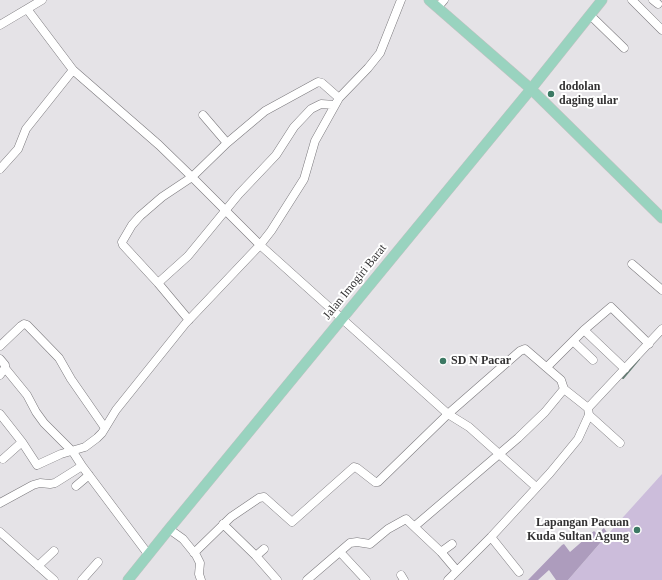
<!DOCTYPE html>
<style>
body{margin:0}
canvas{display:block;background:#e5e3e7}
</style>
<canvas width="662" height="580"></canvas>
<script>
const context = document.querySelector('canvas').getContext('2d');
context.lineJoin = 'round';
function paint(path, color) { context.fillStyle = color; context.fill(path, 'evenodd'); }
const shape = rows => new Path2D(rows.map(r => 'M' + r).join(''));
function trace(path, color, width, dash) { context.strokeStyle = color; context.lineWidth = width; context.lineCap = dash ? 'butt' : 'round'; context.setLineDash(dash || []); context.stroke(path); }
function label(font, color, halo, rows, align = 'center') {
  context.font = font + ' "Times New Roman",serif'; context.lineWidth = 4; context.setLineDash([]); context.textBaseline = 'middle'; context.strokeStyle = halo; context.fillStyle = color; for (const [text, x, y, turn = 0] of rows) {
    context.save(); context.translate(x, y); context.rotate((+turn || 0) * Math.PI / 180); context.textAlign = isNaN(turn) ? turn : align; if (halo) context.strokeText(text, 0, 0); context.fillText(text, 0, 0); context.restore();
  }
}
const green = shape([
 [662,474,662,580,568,580,616,525]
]);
const forest = shape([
 [604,528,608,534,568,580,556,580,549,570,538,580,528,580,562,545,564,544,570,552,594,531,597,534]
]);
const stream = shape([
 [623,378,639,359]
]);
const minor = shape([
 [632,0,662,30],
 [653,0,658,4],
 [438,7,444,0],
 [27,9,73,70,159,145,192,177,260,245,448,414,469,427,536,487],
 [590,15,624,48],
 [0,25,42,0],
 [203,115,227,143],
 [0,169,18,149,26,129,73,70],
 [632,264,662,290],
 [158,283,188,256,239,194,276,155,294,127,311,109,321,104,335,105],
 [189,320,158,283,123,245,122,242,132,225,140,216,162,197,192,177,227,143,265,111,318,82,322,83,339,98],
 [584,330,625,369],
 [573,341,593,360],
 [0,346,21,326,24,324,27,325,59,358,71,379,105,428],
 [0,359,5,365,5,368,0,375],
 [547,367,584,330,611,307,649,344],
 [5,368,27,395,36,412,44,423,73,452,82,466,148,554],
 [0,414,22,442,37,465,61,454,85,447,97,438,102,433,116,410,185,324,260,245,271,231,304,179,315,141,339,98,368,68,380,53,401,0],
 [589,415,620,443],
 [3,459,22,442],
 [76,486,89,475],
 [0,503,33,485,40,483,50,484,55,483,82,466],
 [223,524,256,556,264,549],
 [415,526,518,438,545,412,564,389],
 [169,529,183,539,196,555,200,563,199,574,201,580],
 [0,532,54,580],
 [491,537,519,572],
 [340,552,366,580],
 [441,552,452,544],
 [194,553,231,517,259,498,264,497,292,522,354,467,357,468,375,482,378,482,448,414,520,351,525,349,561,380,564,389,588,408],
 [256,556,277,580],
 [38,566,54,551],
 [401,575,404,580],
 [82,580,98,562],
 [307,580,350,543,357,542,370,544,388,529,406,519,441,552,457,571],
 [448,580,491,537,550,473,578,439,589,415,588,408,662,329]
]);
const major = shape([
 [429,0,531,89,662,218],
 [128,580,169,529,531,89,602,0]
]);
const markers = [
 [551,94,4,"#3c7964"],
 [443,361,4,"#3c7964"],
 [637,530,4,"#3c7964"]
];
const poiNames = [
 ["dodolan",559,87],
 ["daging ular",559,101],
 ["SD N Pacar",451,361],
 ["Lapangan Pacuan",629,523,"right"],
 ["Kuda Sultan Agung",629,537,"right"]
];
const streetNames = [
 ["Jalan Imogiri Barat",355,282,-51]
];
paint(green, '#ccbddb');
paint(forest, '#ad9cbd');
trace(stream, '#607d72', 2);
trace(minor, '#7c7a7e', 9);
trace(major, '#c2c2c2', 11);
trace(minor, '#fff', 8);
trace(major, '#99d3bf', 10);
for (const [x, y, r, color] of markers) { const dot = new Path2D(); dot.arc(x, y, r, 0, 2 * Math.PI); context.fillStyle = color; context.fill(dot); trace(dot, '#fff', 1.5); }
label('bold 12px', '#333233', '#fff', poiNames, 'left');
label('12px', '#333233', '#fff', streetNames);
</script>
